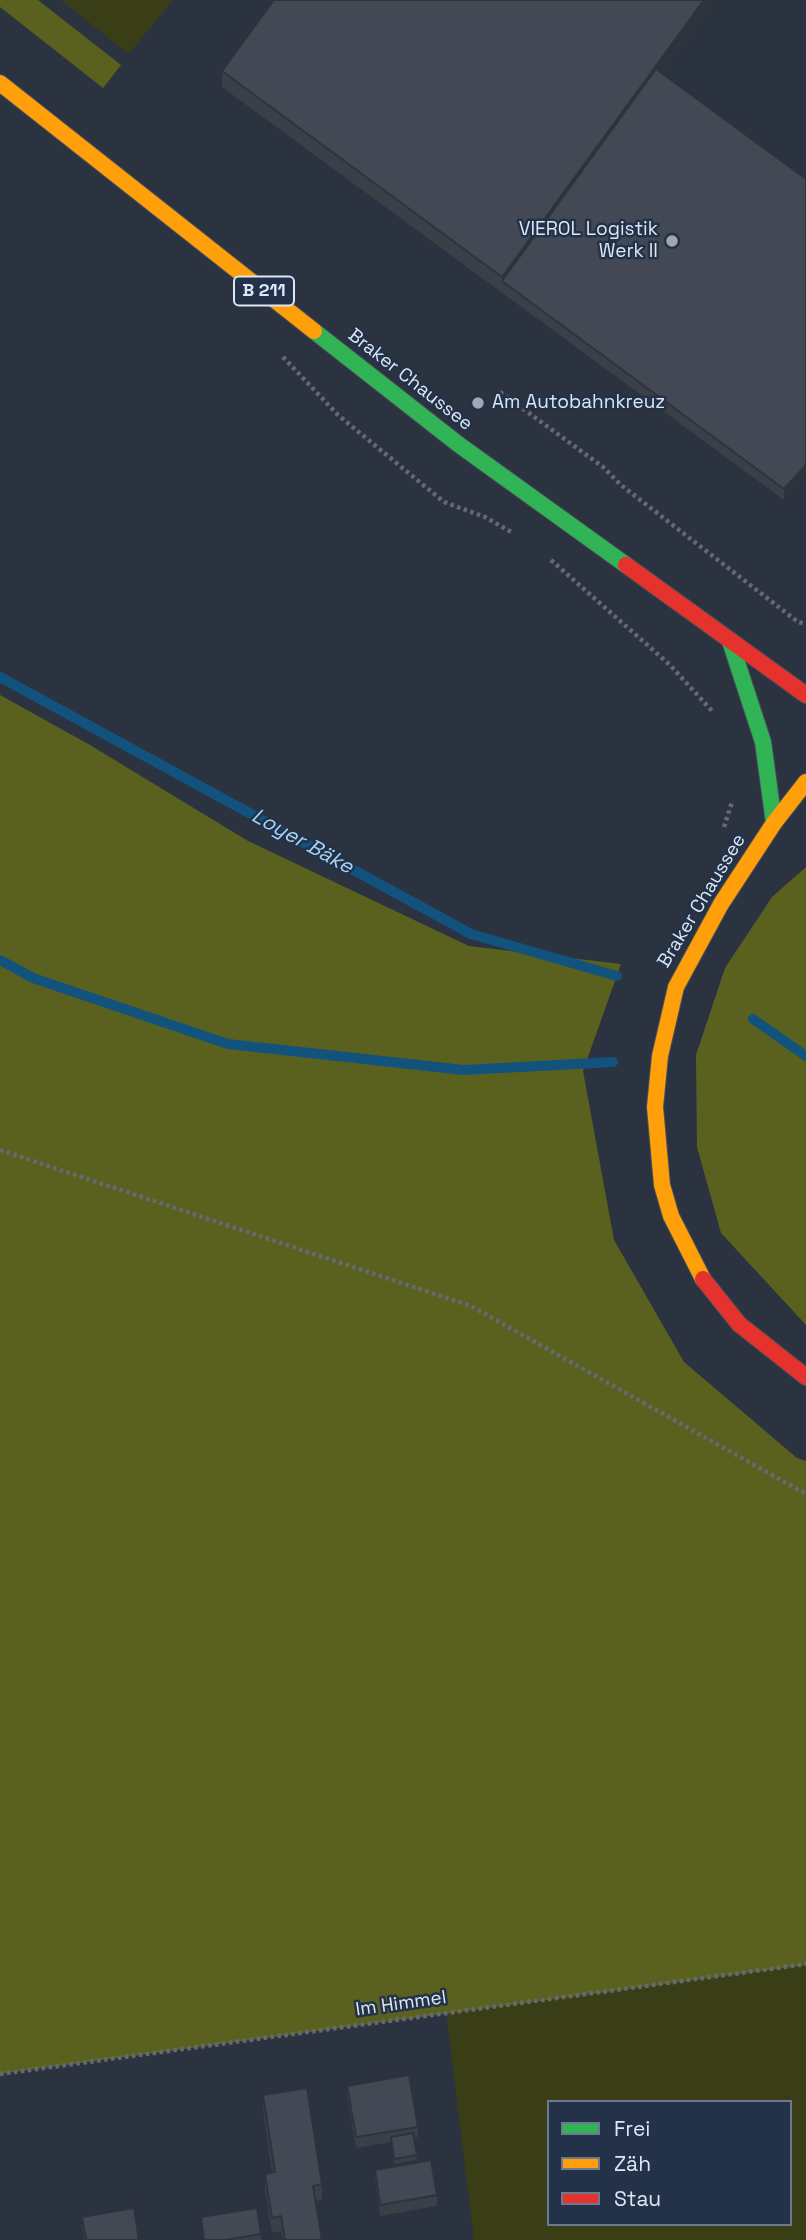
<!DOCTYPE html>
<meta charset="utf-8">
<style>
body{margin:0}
#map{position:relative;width:806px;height:2240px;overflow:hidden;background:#2b3340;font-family:"Space Grotesk",sans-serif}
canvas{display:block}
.legend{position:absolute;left:547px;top:2100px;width:245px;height:126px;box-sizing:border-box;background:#233248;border:2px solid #6d7a8d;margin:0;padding:9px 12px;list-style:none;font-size:21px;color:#dce6f4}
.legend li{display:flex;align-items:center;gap:14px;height:35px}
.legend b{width:35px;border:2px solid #6d7a8d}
</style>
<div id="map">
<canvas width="806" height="2240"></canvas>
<ul class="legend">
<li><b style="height:9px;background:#30b455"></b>Frei</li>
<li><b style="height:9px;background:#ff9f0a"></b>Zäh</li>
<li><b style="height:9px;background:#e5322d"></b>Stau</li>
</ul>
</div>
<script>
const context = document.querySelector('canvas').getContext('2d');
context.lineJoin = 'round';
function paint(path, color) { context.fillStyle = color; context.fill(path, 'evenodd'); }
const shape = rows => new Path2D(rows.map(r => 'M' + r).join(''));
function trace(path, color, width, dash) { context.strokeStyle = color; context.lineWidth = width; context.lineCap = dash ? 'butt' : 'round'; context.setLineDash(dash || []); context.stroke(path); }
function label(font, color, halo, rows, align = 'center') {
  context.font = font + ' "Space Grotesk",sans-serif'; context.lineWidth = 5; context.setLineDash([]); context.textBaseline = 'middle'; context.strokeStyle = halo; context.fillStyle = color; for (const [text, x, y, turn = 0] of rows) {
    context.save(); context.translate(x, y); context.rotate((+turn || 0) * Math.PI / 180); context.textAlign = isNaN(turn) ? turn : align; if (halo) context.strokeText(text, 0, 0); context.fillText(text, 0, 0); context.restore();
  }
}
const green = shape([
 [61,0,173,0,129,54],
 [806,1964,806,2240,474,2240,446,2012],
 [549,2102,790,2102,790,2224,549,2224]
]);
const forest = shape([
 [0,0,38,0,121,65,103,88,0,7],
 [0,695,90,745,248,841,469,946,621,964,583,1071,614,1240,684,1362,797,1458,806,1461,806,1965,0,2074],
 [806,867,806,1325,721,1233,697,1147,696,1055,725,968,772,897]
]);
const stream = shape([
 [0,677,471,934,617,976],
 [0,960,33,978,228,1044,464,1070,613,1062],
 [753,1019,806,1056]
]);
const path = shape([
 [283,357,338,415,444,502,485,517,513,533],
 [500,392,603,467,621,485,798,622,806,624],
 [551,560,670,665,713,712],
 [724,827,732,802],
 [0,1150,471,1306,806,1494],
 [0,2074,806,1964]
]);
const fast = shape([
 [314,331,458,444,626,565],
 [730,641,763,742,774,823]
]);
const slow = shape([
 [0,83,314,331],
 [703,1279,671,1216,662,1185,655,1107,660,1056,676,987,721,904,774,823,806,782]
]);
const jam = shape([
 [626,565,806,695],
 [703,1279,739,1324,806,1377]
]);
const wall = shape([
 [274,0,715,0,662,73,806,179,784,500,222,87,222,71],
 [347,2086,418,2127,418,2137,414,2138,417,2160,394,2164,391,2142,356,2148,347,2097],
 [263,2095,322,2184,322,2200,316,2201,322,2240,283,2240,281,2231,272,2233,265,2189,265,2174,272,2173,263,2110],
 [375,2170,437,2195,437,2206,380,2216,375,2181],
 [82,2217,139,2240,84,2240,82,2228],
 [201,2217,261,2234,261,2240,203,2240]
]);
const shadedWall = shape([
 [704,0,715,0,507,285,502,281,502,277],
 [806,465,806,475,784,500,784,489]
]);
const building = shape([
 [274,0,704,0,502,277,222,71,274,0],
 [656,69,806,179,806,465,784,489,502,281,656,69],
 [409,2075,418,2127,356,2137,347,2086,409,2075],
 [307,2088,322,2184,313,2186,322,2240,285,2240,281,2216,272,2218,265,2174,275,2172,263,2095,307,2088],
 [413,2133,417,2155,394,2159,391,2137,413,2133],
 [431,2160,437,2195,380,2205,375,2170,431,2160],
 [134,2208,139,2240,86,2240,82,2217,134,2208],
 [257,2208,261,2234,225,2240,204,2240,201,2217,257,2208]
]);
const markers = [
 [672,241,7,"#9ea7b5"],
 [478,403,7,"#9ea7b5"]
];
const shields = [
 [264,291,60]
];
const shieldNames = [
 ["B 211",264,291]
];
const poiNames = [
 ["VIEROL Logistik",658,230],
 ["Werk II",658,252],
 ["Am Autobahnkreuz",492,403,"left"]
];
const streetNames = [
 ["Braker Chaussee",410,380,38],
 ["Braker Chaussee",702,901,-59],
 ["Im Himmel",401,2004,-8]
];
const waterNames = [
 ["Loyer Bäke",302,842,29]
];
paint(green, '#3a3e17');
paint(forest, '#5a611e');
trace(stream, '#12537e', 10);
trace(fast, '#49505b', 18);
trace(slow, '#49505b', 18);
trace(jam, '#49505b', 18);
trace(path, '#636a73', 4.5, [3.5, 3.5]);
trace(fast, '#30b455', 16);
trace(slow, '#ff9f0a', 16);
trace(jam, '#e5322d', 16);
paint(wall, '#3a3f48');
paint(shadedWall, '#2f333b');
paint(building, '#434954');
trace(building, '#2f333b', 2);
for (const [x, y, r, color] of markers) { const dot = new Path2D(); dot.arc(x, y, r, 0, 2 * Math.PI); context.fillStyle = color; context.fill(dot); trace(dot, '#233248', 2.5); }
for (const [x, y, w] of shields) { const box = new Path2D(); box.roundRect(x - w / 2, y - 14.5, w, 29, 5); context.fillStyle = '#233248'; context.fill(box); trace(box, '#dce6f4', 2); }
label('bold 18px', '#dce6f4', null, shieldNames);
label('19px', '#dce6f4', '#233248', poiNames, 'right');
label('19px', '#dce6f4', '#233248', streetNames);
label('italic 21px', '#a9d0f1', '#233248', waterNames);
</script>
